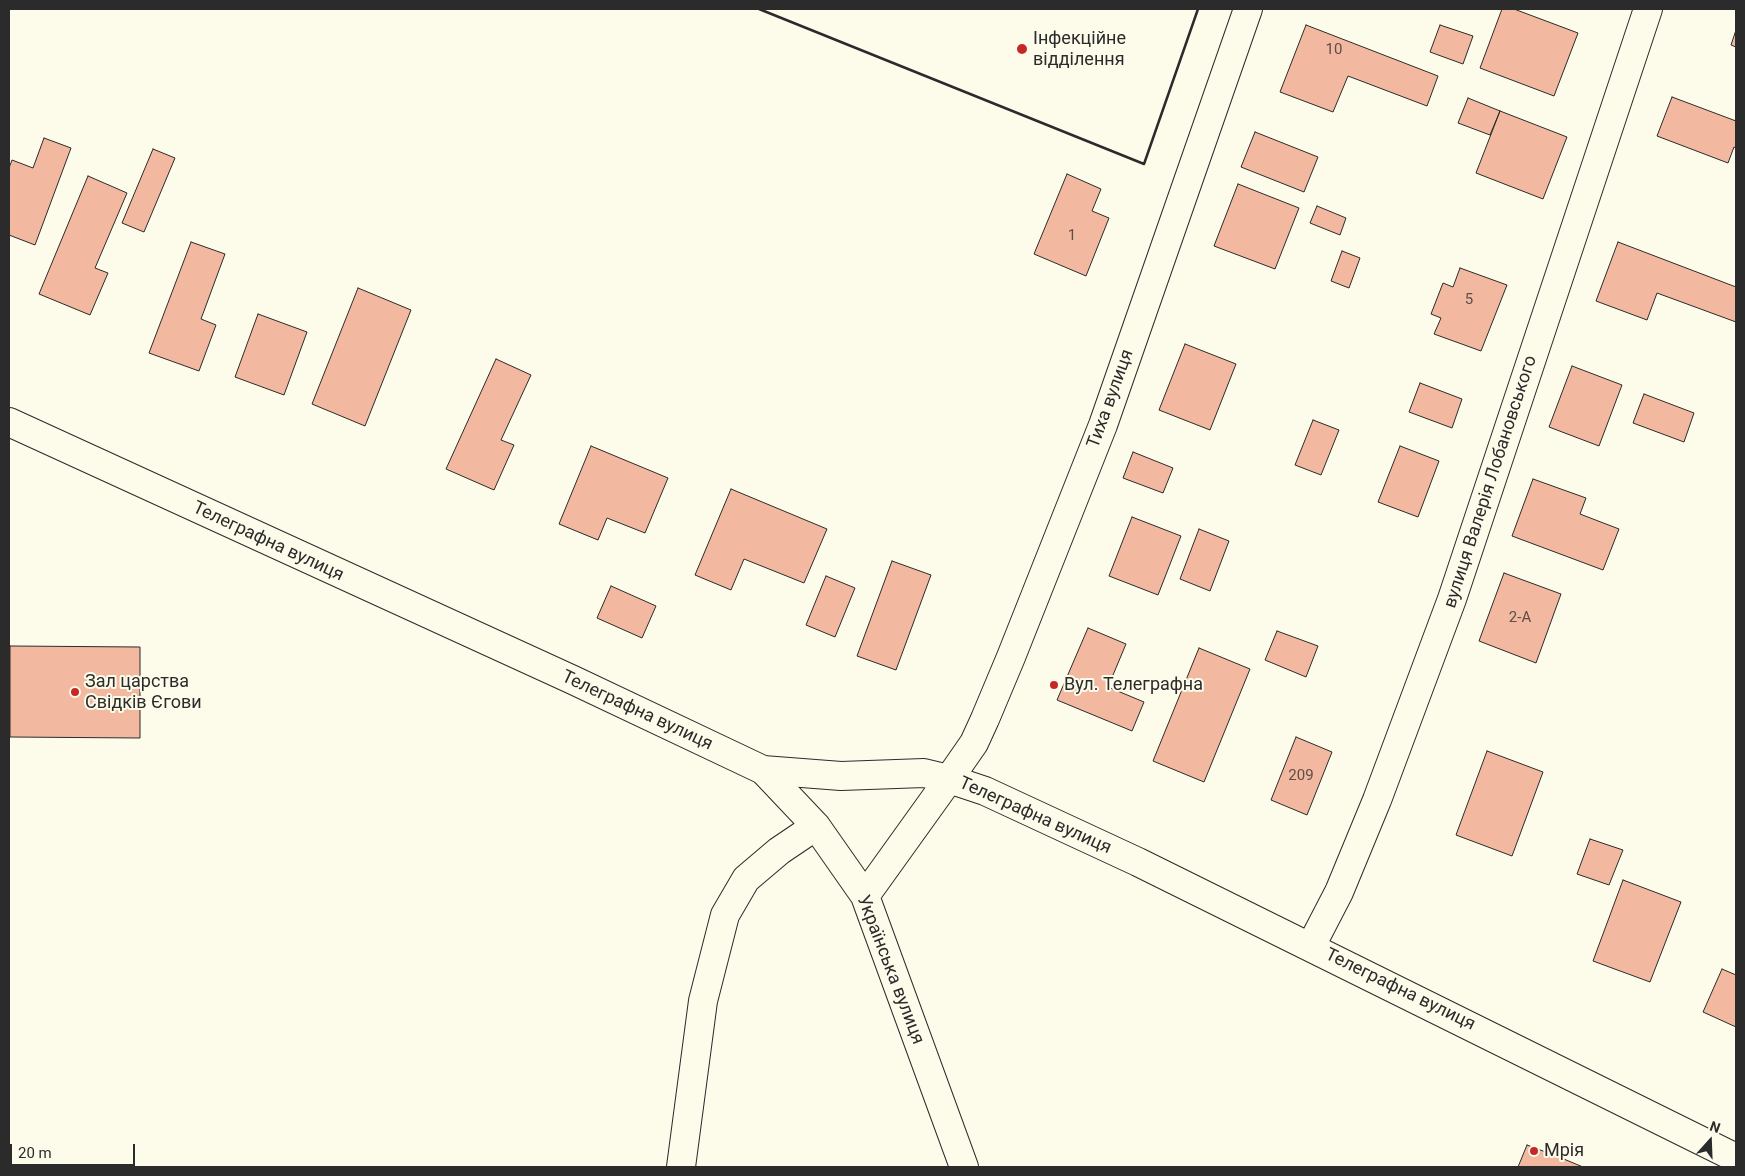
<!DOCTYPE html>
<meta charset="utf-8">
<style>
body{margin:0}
#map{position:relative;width:1745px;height:1176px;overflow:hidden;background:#fdfbea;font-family:Roboto,sans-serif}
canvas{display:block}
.frame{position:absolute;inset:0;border:10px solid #2b2b2b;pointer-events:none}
.north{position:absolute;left:1685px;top:1116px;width:50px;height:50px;-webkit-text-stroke:4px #fdfbea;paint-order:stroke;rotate:20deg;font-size:14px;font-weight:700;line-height:20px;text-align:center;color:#2b2b2b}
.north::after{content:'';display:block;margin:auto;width:18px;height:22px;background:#2b2b2b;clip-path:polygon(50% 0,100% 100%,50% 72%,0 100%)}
.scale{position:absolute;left:10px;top:1144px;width:125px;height:22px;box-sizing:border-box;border:2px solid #2b2b2b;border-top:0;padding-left:6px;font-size:15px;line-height:18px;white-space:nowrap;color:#2b2b2b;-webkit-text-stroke:4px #fdfbea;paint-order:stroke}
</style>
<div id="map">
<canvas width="1745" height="1176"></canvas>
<div class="frame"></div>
<div class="north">N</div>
<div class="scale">20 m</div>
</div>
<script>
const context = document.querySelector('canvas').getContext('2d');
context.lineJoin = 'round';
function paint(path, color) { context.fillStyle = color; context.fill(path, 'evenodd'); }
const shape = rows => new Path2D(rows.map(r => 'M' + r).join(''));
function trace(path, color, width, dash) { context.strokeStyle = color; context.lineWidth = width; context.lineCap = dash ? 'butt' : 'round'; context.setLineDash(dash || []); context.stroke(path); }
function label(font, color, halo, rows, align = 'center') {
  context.font = font + ' Roboto,sans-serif'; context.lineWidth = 4; context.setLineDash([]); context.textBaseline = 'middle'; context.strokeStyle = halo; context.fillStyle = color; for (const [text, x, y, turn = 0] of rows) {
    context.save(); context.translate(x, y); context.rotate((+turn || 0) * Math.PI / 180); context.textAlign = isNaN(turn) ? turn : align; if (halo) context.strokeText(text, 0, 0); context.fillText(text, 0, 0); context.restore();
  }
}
const building = shape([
 [1502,9,1514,9,1578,33,1554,96,1480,68,1502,9],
 [1306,25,1438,76,1427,106,1348,76,1333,112,1280,92,1306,25],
 [1440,25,1473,36,1463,64,1430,52,1440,25],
 [1736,30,1736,47,1731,45,1736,30],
 [1672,97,1736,121,1736,148,1734,147,1728,163,1657,136,1672,97],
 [1468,98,1500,111,1490,135,1458,123,1468,98],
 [1500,111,1567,137,1543,199,1476,173,1500,111],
 [1255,132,1318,157,1304,192,1241,167,1255,132],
 [44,138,71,148,35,245,9,235,9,168,12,160,33,168,44,138],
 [153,149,175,158,144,232,122,223,153,149],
 [1067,174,1101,189,1092,211,1109,218,1086,276,1034,254,1067,174],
 [88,176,127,193,95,268,108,273,90,315,39,294,88,176],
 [1238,184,1299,208,1275,269,1214,246,1238,184],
 [1317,206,1346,218,1340,235,1310,223,1317,206],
 [191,242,225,254,201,319,216,325,199,371,149,353,191,242],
 [1618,242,1736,287,1736,322,1657,293,1647,320,1596,301,1618,242],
 [1342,251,1360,258,1349,288,1331,281,1342,251],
 [1460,268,1507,285,1481,351,1434,334,1441,318,1431,314,1443,283,1453,287,1460,268],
 [358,288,411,310,365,426,312,404,358,288],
 [258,314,307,332,284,395,235,377,258,314],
 [1185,344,1236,364,1210,430,1159,410,1185,344],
 [496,359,531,375,501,440,514,445,494,490,446,469,496,359],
 [1572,366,1622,385,1599,446,1549,427,1572,366],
 [1420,383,1462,399,1452,428,1409,412,1420,383],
 [1644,394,1694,413,1684,442,1633,423,1644,394],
 [1313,420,1339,430,1321,475,1295,465,1313,420],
 [591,446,668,478,645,533,607,518,598,540,559,524,591,446],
 [1400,446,1439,461,1418,517,1378,502,1400,446],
 [1133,452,1173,468,1163,493,1123,478,1133,452],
 [1533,479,1586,498,1580,514,1619,529,1603,570,1512,536,1533,479],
 [731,489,827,529,804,583,744,559,731,590,695,575,731,489],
 [1132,517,1181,536,1158,595,1109,576,1132,517],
 [1199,529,1229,541,1210,591,1180,579,1199,529],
 [892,561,931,575,896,670,857,656,892,561],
 [1504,573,1561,594,1536,663,1479,641,1504,573],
 [826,576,855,588,835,637,806,625,826,576],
 [611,586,656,606,642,638,597,618,611,586],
 [1088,628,1126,644,1108,687,1144,702,1132,731,1057,700,1088,628],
 [1277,631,1318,646,1306,677,1265,660,1277,631],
 [10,646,140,647,140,738,10,737,10,646],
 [1199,648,1250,669,1204,782,1153,761,1199,648],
 [1296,737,1332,752,1307,815,1271,800,1296,737],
 [1487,751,1543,772,1512,856,1456,835,1487,751],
 [1590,839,1623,850,1609,885,1577,874,1590,839],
 [1623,880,1681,902,1650,982,1593,961,1623,880],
 [1722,969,1736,975,1736,1027,1703,1012,1722,969],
 [1527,1145,1559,1157,1583,1167,1518,1167,1527,1145]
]);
const minor = shape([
 [763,770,816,826,865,896,964,1167],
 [865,896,949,779,985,791,1138,862,1736,1158],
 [1311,946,1339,892,1377,800,1452,599,1648,9],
 [681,1167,703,1001,725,915,746,879,779,851,816,826]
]);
const major = shape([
 [9,422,573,680,763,770,841,776,924,773,949,779,974,743,985,719,1011,657,1103,425,1248,9]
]);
const wall = shape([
 [759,9,1144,164,1198,9]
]);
const markers = [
 [1022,49,6,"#c62828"],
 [1054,685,5,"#c62828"],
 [75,692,5,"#c62828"],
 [1534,1151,5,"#c62828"]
];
const numberNames = [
 ["10",1334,50],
 ["1",1072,236],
 ["5",1469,300],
 ["2-А",1520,618],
 ["209",1301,776]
];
const poiNames = [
 ["Інфекційне",1033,39],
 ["відділення",1033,60],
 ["Зал царства",85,682],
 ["Свідків Єгови",85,703],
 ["Вул. Телеграфна",1064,685],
 ["Мрія",1544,1151]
];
const streetNames = [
 ["Тиха вулиця",1111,399,-70],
 ["вулиця Валерія Лобановського",1491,482,-72],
 ["Телеграфна вулиця",268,542,25],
 ["Телеграфна вулиця",637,711,25],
 ["Телеграфна вулиця",1035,816,24],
 ["Українська вулиця",890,970,69],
 ["Телеграфна вулиця",1400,990,26]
];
paint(building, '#f2b8a0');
trace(building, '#2b2b2b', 1);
trace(minor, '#2b2b2b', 30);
trace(major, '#2b2b2b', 30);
trace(minor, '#fdfbea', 28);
trace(major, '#fdfbea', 28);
trace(wall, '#2b2b2b', 2.5);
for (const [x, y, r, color] of markers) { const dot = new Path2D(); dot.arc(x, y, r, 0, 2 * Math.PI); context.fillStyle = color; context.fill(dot); trace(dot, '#fdfbea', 2); }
label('15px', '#5d4e48', null, numberNames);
label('18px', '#2b2b2b', '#fdfbea', poiNames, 'left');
label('18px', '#2b2b2b', '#fdfbea', streetNames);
</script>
